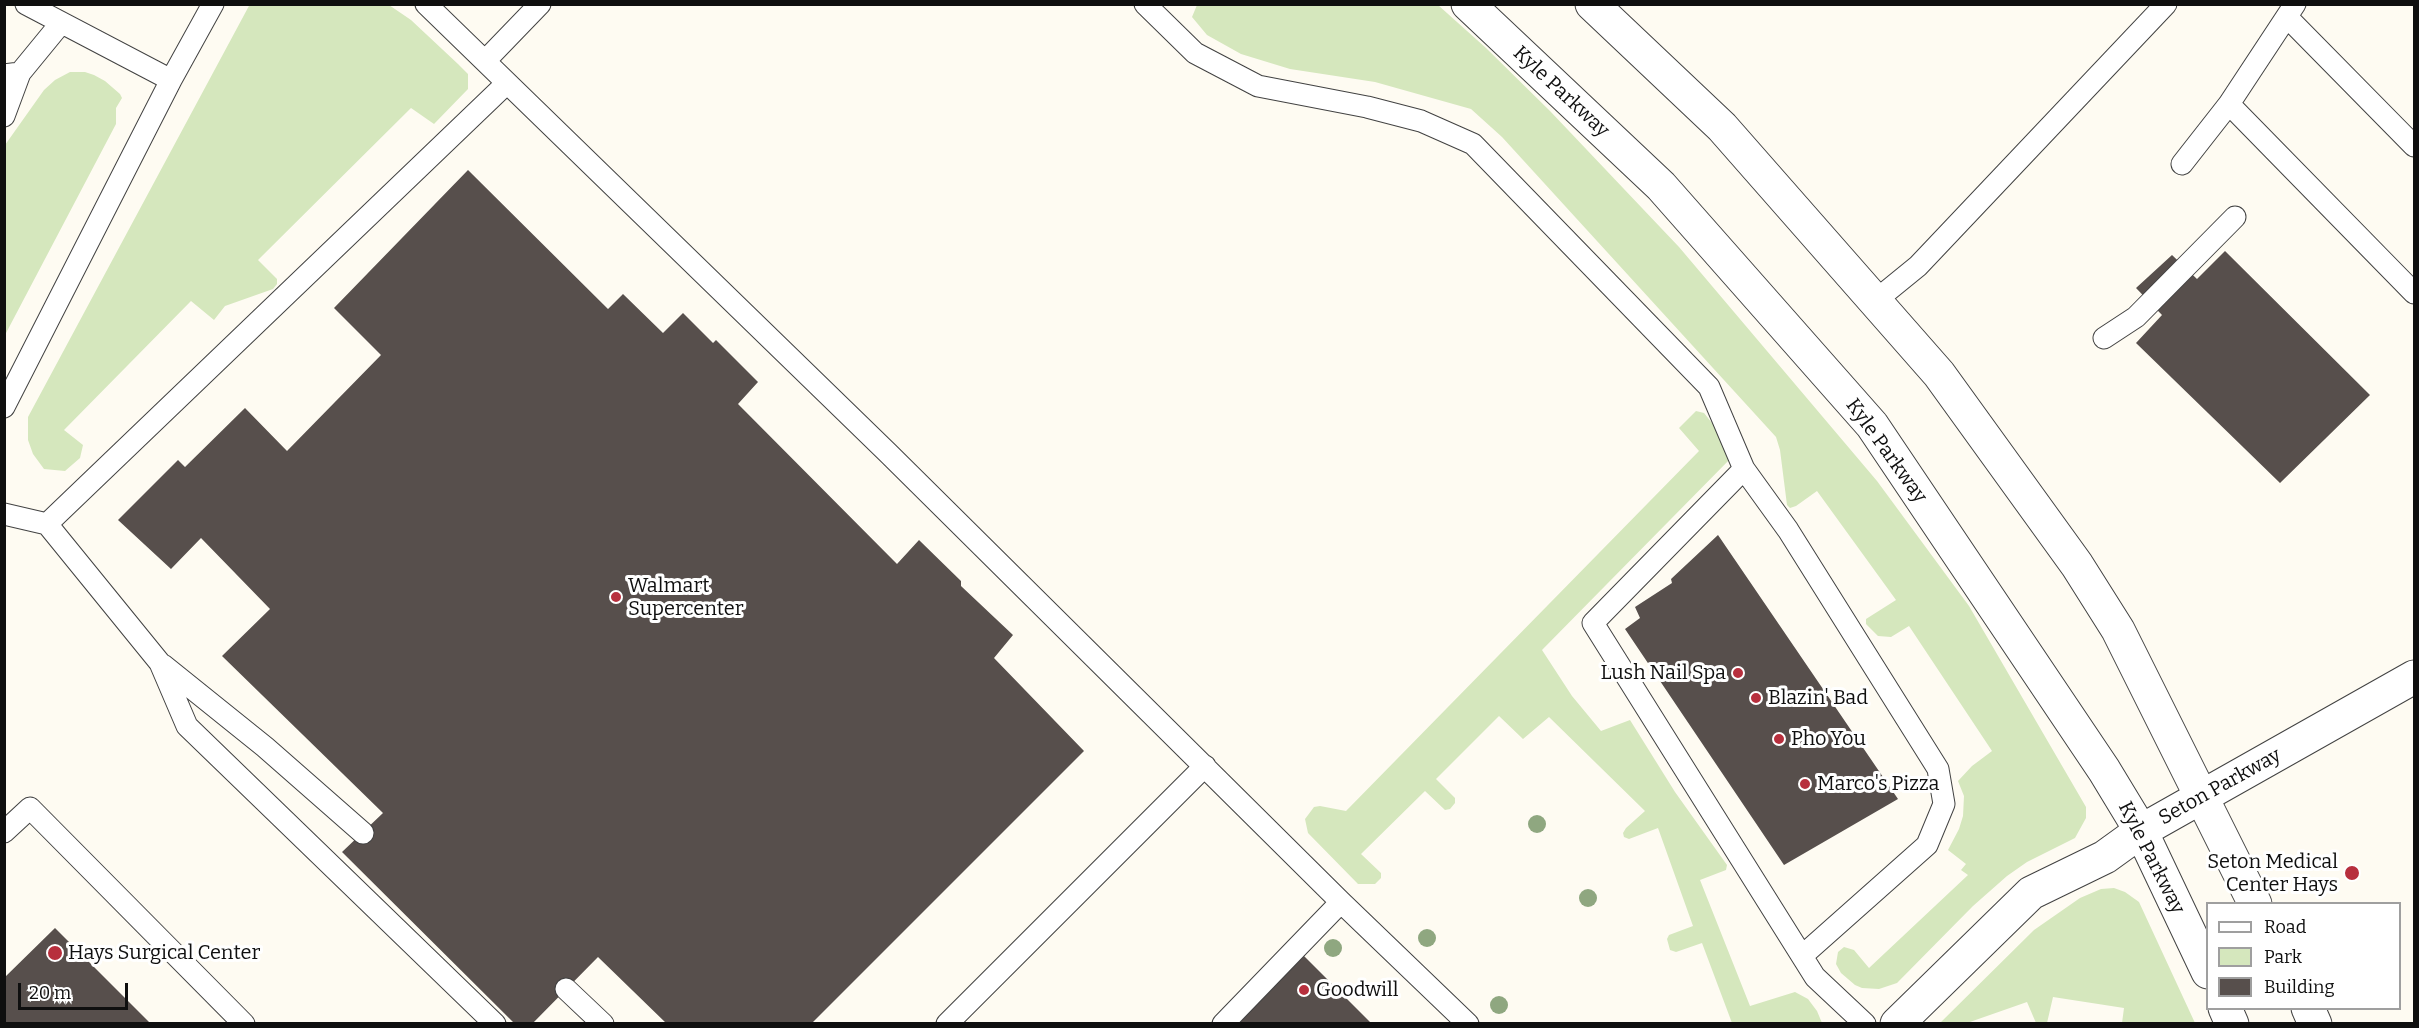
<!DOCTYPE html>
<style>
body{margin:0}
#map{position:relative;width:2419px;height:1028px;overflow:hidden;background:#fefbf2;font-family:Bitter,serif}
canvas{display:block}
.frame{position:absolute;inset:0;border:6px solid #0f0f0f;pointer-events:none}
.legend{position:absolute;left:2206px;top:902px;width:195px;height:108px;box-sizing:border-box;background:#fff;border:2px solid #9f9f9f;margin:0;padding:8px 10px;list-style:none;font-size:18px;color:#0f0f0f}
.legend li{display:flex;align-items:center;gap:12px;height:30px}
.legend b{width:30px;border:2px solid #9f9f9f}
.scale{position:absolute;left:18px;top:983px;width:110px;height:27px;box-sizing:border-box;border:3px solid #0f0f0f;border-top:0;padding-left:8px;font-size:18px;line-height:21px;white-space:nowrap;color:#0f0f0f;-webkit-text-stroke:4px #fff;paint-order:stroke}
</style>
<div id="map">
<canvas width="2419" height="1028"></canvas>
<div class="frame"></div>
<ul class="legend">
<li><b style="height:8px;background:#fff"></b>Road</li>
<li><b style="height:16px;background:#d5e7bd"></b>Park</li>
<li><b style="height:16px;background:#574f4c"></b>Building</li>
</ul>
<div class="scale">20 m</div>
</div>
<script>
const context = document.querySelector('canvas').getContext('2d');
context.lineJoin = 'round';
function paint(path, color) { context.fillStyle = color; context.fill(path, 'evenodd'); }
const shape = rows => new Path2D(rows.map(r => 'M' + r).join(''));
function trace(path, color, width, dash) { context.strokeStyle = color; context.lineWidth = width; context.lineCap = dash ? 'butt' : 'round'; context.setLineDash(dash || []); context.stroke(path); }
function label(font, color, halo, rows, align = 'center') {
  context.font = font + ' Bitter,serif'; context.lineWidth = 6; context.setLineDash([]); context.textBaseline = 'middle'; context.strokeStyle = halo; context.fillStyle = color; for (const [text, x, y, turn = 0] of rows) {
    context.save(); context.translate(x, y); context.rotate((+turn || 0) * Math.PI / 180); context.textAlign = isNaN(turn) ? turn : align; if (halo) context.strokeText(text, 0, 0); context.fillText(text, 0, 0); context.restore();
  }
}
const green = shape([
 [250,4,389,5,411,20,458,64,468,74,468,89,434,124,411,108,258,260,277,279,277,284,273,289,225,306,214,320,191,301,64,430,83,445,80,458,65,471,44,469,33,454,28,440,28,417],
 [1197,5,1438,5,1486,48,1550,111,1679,247,1877,481,1969,606,2086,807,2086,818,2075,838,2027,862,2007,876,1973,906,1897,983,1879,989,1862,988,1855,985,1841,973,1836,964,1838,952,1844,947,1854,950,1869,968,1968,875,1961,870,1966,864,1948,850,1959,829,1963,816,1964,796,1958,781,1972,766,1992,751,1909,626,1891,637,1878,636,1866,624,1866,619,1896,600,1817,491,1796,506,1790,508,1787,505,1780,450,1776,437,1502,137,1471,109,1375,82,1290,69,1241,54,1207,35,1192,17],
 [70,72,85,72,94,75,105,81,120,94,122,98,116,108,116,124,5,335,5,145,44,90,55,80],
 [1696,411,1704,413,1732,448,1733,456,1542,650,1572,696,1601,731,1630,720,1675,792,1727,865,1726,870,1700,880,1750,1006,1795,992,1808,999,1817,1011,1822,1023,1732,1023,1702,943,1676,952,1670,950,1667,939,1669,935,1693,926,1658,828,1629,839,1624,837,1623,833,1626,828,1645,811,1549,717,1523,739,1499,716,1436,779,1455,798,1455,803,1450,809,1445,810,1425,791,1361,854,1381,873,1381,878,1375,884,1358,884,1308,833,1305,819,1314,807,1320,806,1346,811,1699,451,1679,428],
 [2114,888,2125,892,2139,902,2195,1023,2122,1023,2124,1008,2053,997,2047,1023,2036,1023,2027,1002,1967,1023,1940,1023,2034,930,2080,898,2101,889]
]);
const building = shape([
 [468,170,608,309,623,294,663,333,683,313,713,343,716,340,758,382,738,404,897,564,919,540,961,581,961,586,1013,635,994,658,1084,751,811,1024,667,1024,598,957,532,1024,515,1024,342,852,383,813,222,656,270,609,201,538,171,569,118,520,178,460,185,467,245,408,287,451,381,355,334,308],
 [2225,251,2370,395,2280,483,2136,343,2162,315,2136,288,2172,255,2197,279],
 [1718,535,1898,799,1784,865,1625,629,1640,618,1635,607,1672,583,1671,579],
 [55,928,151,1024,4,1024,4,978],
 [1304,956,1372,1024,1235,1024]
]);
const service = shape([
 [26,4,171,80],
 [426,4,888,453,1341,902,1468,1024],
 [1145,4,1195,53,1258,86,1367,107,1421,121,1473,144,1709,387,1744,469],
 [2287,17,2414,146],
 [485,61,540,4],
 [4,75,20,73,61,23],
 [2229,104,2414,293],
 [4,116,20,73],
 [2182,164,2229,104,2295,4],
 [1875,301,1918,266,2166,4],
 [2104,338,2136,317,2235,217],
 [4,407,171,80,213,4],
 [4,514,47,524,160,663,187,726,495,1024],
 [47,524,507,83],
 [163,665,265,747,363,833],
 [4,832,30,808,244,1024],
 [1802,956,1927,845,1944,804,1938,769,1788,530,1744,469,1593,623,1815,977,1865,1024],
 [566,989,603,1024],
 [947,1024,1205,766],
 [1223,1024,1341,902]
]);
const tertiary = shape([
 [1468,4,1661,186,1872,425,2104,770,2141,831,2208,972],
 [1592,4,1722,127,1939,374,2077,565,2118,630,2255,904],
 [2225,1008,2232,1024],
 [2308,1008,2315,1024],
 [1897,1024,2031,893,2105,857,2141,831,2414,677]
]);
const trees = [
 [1537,824],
 [1588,898],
 [1427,938],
 [1333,948],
 [1499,1005]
];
const markers = [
 [616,597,6,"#b72f3d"],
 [1738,673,6,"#b72f3d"],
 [1756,698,6,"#b72f3d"],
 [1779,739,6,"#b72f3d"],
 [1805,784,6,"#b72f3d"],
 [2352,873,8,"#b72f3d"],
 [55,953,8,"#b72f3d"],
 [1304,990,6,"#b72f3d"]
];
const streetNames = [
 ["Kyle Parkway",1561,92,43],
 ["Kyle Parkway",1886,451,54],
 ["Seton Parkway",2220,787,-29],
 ["Kyle Parkway",2151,858,63]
];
const poiNames = [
 ["Walmart",628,586],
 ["Supercenter",628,609],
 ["Lush Nail Spa",1726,673,"right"],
 ["Blazin' Bad",1768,698],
 ["Pho You",1791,739],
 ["Marco's Pizza",1817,784],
 ["Seton Medical",2338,862,"right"],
 ["Center Hays",2338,885,"right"],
 ["Hays Surgical Center",68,953],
 ["Goodwill",1316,990]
];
paint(green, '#d5e7bd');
paint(building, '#574f4c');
trace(service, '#424242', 23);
trace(tertiary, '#424242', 35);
trace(service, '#fff', 21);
trace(tertiary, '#fff', 33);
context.fillStyle = '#8fa780';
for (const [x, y] of trees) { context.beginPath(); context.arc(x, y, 9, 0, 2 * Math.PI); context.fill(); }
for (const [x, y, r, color] of markers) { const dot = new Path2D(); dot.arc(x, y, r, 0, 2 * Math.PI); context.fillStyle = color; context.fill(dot); trace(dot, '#fff', 2); }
label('20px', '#0f0f0f', '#fff', streetNames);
label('20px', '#0f0f0f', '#fff', poiNames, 'left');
</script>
